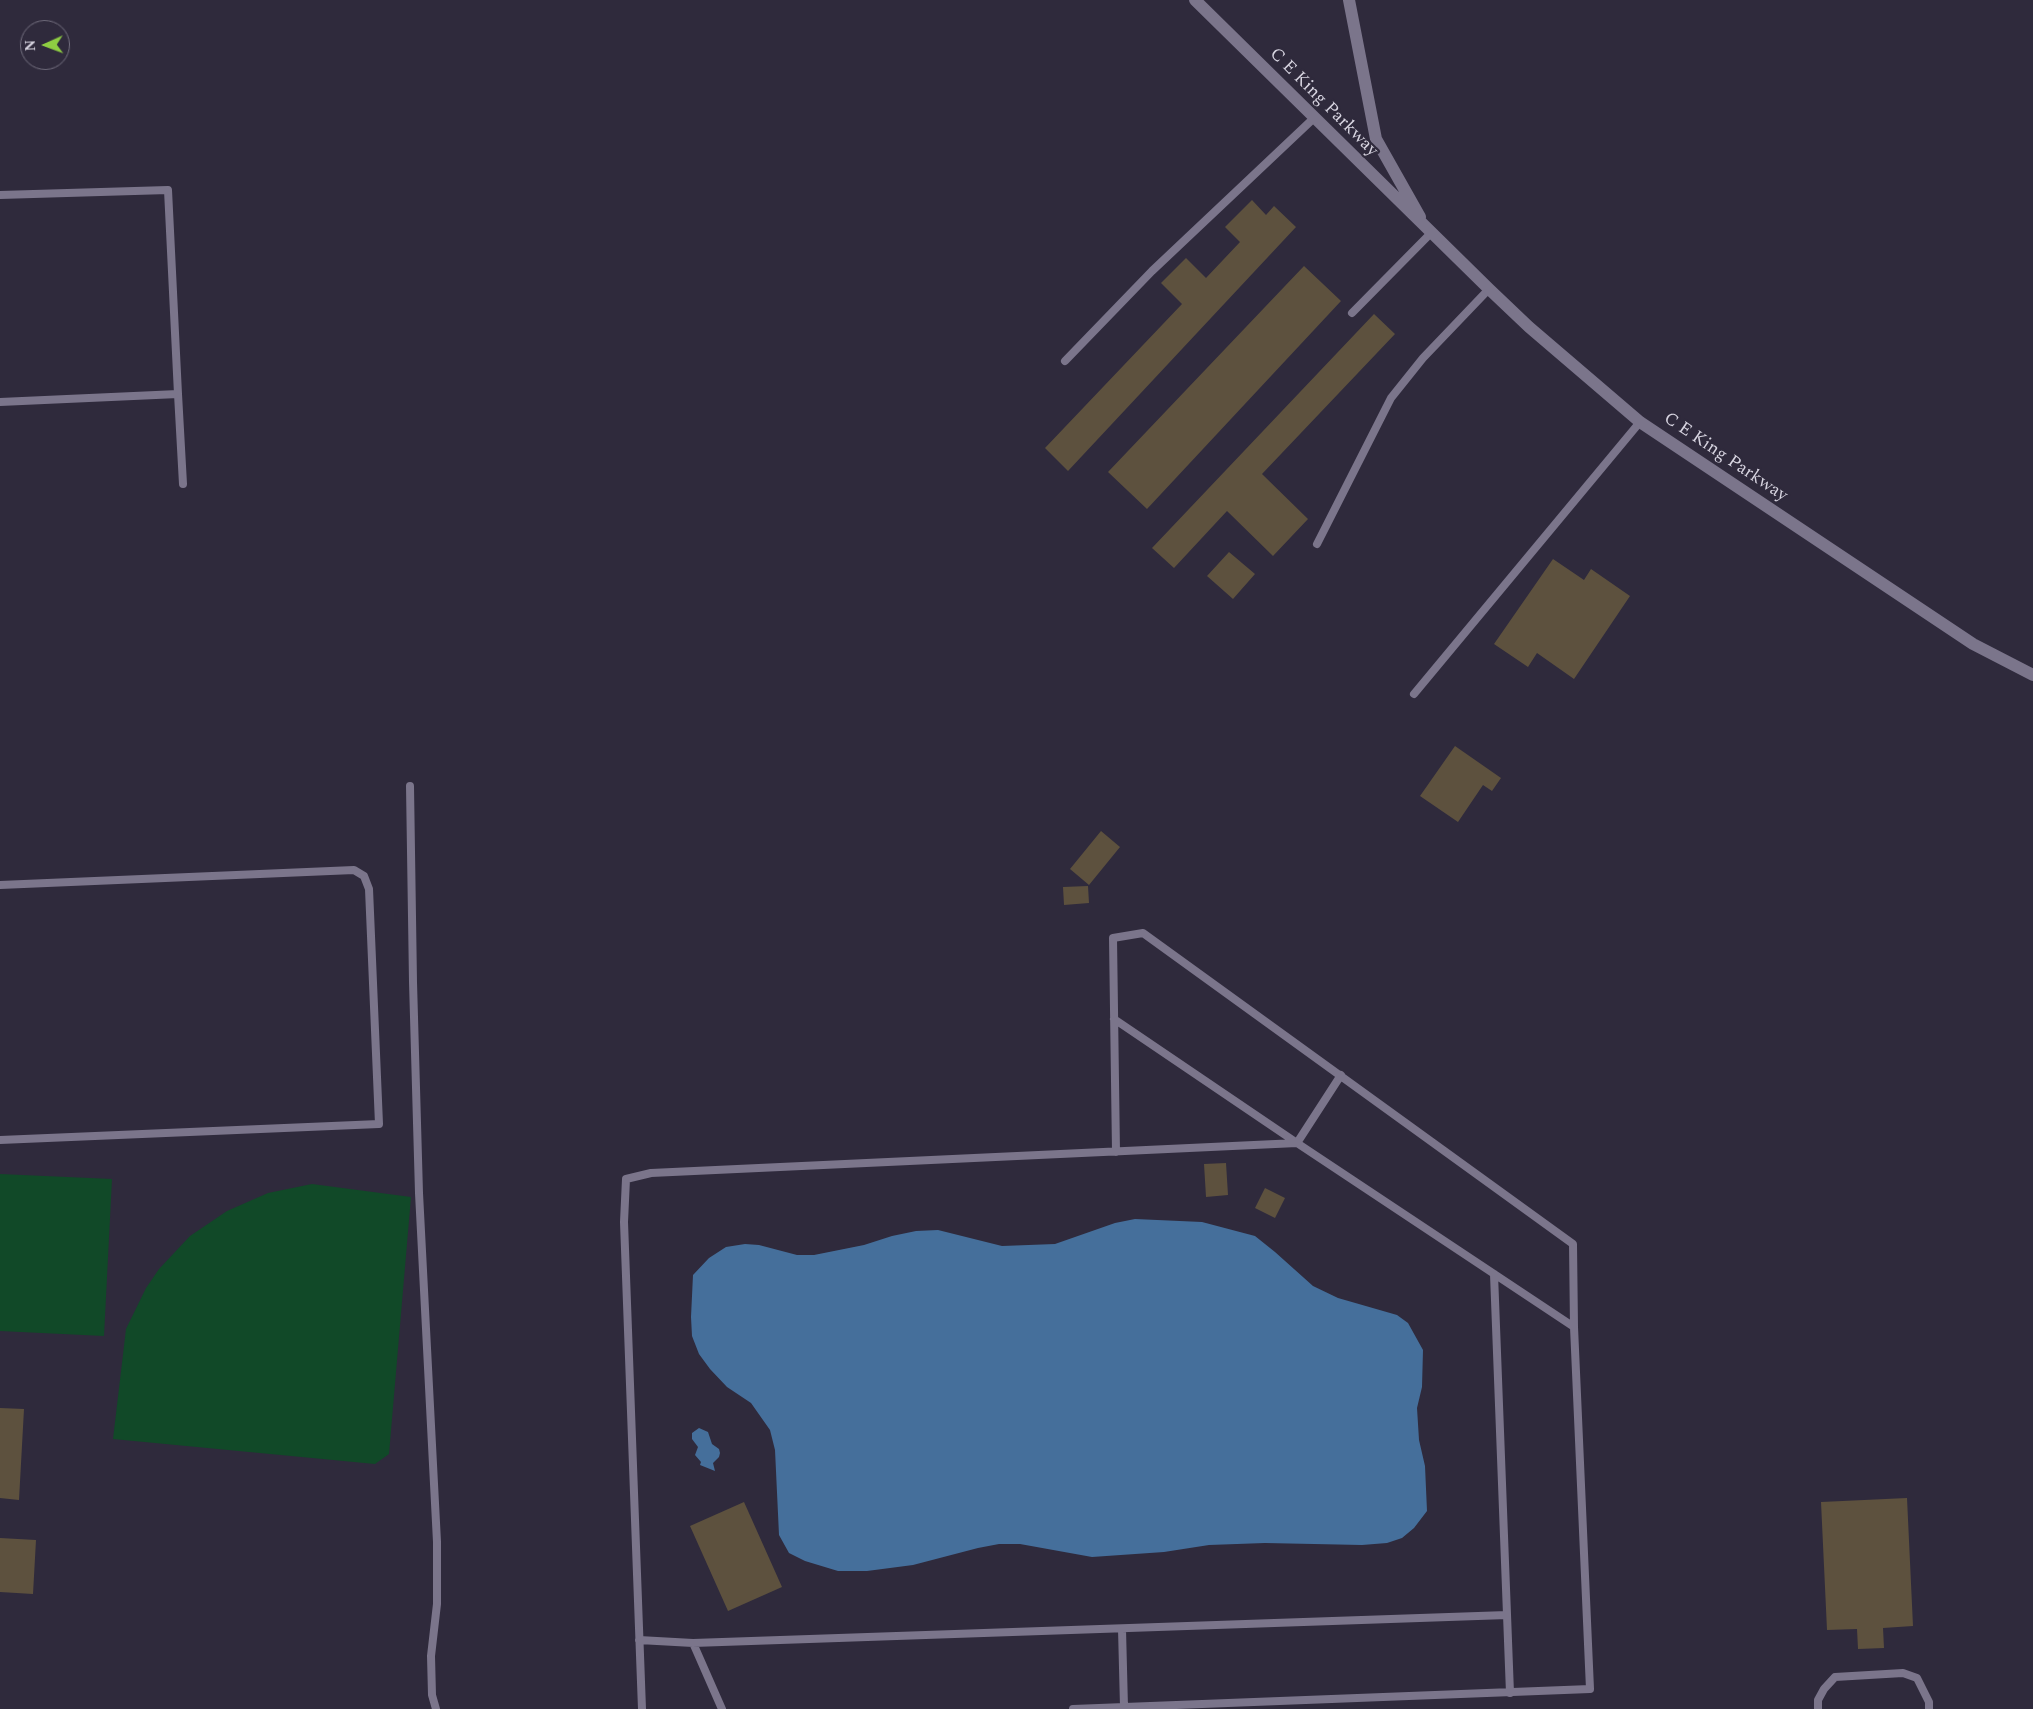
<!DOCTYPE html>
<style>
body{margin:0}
#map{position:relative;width:2033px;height:1709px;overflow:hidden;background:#2f2a3c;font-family:Spectral,serif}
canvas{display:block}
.north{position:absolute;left:20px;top:20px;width:50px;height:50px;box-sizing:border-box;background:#2f2a3c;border:1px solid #726e7e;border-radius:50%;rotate:268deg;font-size:14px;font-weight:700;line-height:20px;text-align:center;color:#d7d4e0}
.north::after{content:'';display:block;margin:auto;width:18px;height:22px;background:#8ecd42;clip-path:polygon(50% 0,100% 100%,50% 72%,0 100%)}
</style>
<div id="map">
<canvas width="2033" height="1709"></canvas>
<div class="north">N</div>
</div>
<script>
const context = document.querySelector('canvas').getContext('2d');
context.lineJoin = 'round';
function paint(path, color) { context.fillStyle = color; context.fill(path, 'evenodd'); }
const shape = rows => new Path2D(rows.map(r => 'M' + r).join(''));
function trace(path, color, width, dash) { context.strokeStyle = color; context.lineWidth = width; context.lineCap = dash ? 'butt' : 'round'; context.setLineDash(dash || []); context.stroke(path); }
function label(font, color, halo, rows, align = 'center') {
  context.font = font + ' Spectral,serif'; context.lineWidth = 4.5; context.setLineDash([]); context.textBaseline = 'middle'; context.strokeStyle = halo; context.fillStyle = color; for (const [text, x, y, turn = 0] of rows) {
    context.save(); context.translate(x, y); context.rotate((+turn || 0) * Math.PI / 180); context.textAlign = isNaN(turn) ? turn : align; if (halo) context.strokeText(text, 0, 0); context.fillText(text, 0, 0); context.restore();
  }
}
const green = shape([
 [0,1174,112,1179,104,1336,0,1331],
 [312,1184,411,1197,389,1454,375,1464,113,1439,126,1329,146,1288,159,1269,190,1236,227,1211,268,1193]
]);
const water = shape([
 [1135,1219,1202,1222,1255,1236,1275,1252,1313,1286,1338,1298,1397,1315,1408,1323,1423,1350,1422,1387,1417,1408,1419,1440,1425,1466,1427,1511,1414,1528,1402,1538,1387,1543,1362,1545,1265,1543,1209,1545,1164,1552,1092,1557,1020,1544,999,1544,978,1548,913,1565,867,1571,838,1571,805,1561,789,1553,779,1535,775,1450,770,1430,751,1403,727,1387,710,1369,699,1354,692,1336,691,1317,693,1275,709,1258,726,1247,745,1244,759,1245,797,1255,814,1255,864,1245,892,1236,916,1231,938,1230,1002,1246,1055,1244,1115,1223],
 [699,1428,708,1432,712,1444,719,1449,720,1453,719,1457,713,1463,715,1471,700,1465,701,1462,695,1455,698,1447,692,1439,692,1433]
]);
const building = shape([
 [1252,200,1266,215,1274,206,1296,227,1068,471,1045,448,1182,304,1161,283,1186,258,1206,278,1240,242,1225,227],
 [1304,266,1341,301,1147,509,1108,472],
 [1374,314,1395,334,1262,474,1308,519,1273,556,1227,511,1174,568,1152,548],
 [1229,552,1255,574,1233,599,1207,576],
 [1553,559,1584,580,1591,569,1630,596,1574,679,1537,653,1528,667,1494,644],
 [1455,746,1501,778,1492,791,1483,785,1458,822,1420,796],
 [1101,831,1120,847,1089,885,1070,869],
 [1088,886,1089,903,1064,905,1063,887],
 [1226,1163,1228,1195,1206,1197,1204,1164],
 [1265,1188,1285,1198,1275,1218,1255,1208],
 [0,1408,24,1409,19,1500,0,1498],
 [1907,1498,1913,1626,1883,1628,1884,1648,1858,1649,1857,1629,1827,1630,1821,1502],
 [744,1502,782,1587,728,1611,690,1526],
 [0,1538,36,1540,33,1594,0,1592]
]);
const lane = shape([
 [0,195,168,190,178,394,0,402],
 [1352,313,1431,233],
 [1065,361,1152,271,1314,118],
 [178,394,183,484],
 [1317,544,1391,398,1423,358,1489,289],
 [1414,694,1640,422],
 [410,786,413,982,419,1193,437,1542,437,1604,431,1656,432,1695,436,1709],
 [0,885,354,870,364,876,369,889,379,1124,0,1140],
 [1116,1152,1113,938,1143,933,1573,1244,1574,1327],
 [1494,1274,1510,1693],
 [1122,1629,1124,1707],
 [639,1640,693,1643,722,1709],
 [693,1643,1507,1615],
 [642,1709,624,1222,626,1179,651,1173,1297,1143,1341,1075],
 [1073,1709,1590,1689,1574,1327,1297,1143,1114,1019],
 [1818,1709,1818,1700,1824,1689,1835,1677,1903,1673,1917,1678,1929,1702,1929,1709]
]);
const secondary = shape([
 [1195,0,1489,289,1529,327,1640,422,1973,644,2033,675],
 [1349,0,1376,139,1420,217]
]);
const streetNames = [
 ["C E King Parkway",1323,103,45],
 ["C E King Parkway",1725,458,34]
];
paint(green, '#114928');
paint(water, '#456f9b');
paint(building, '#5d513e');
trace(lane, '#7b758b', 8);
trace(secondary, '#7b758b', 12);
label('18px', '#d7d4e0', '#2f2a3c', streetNames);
</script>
